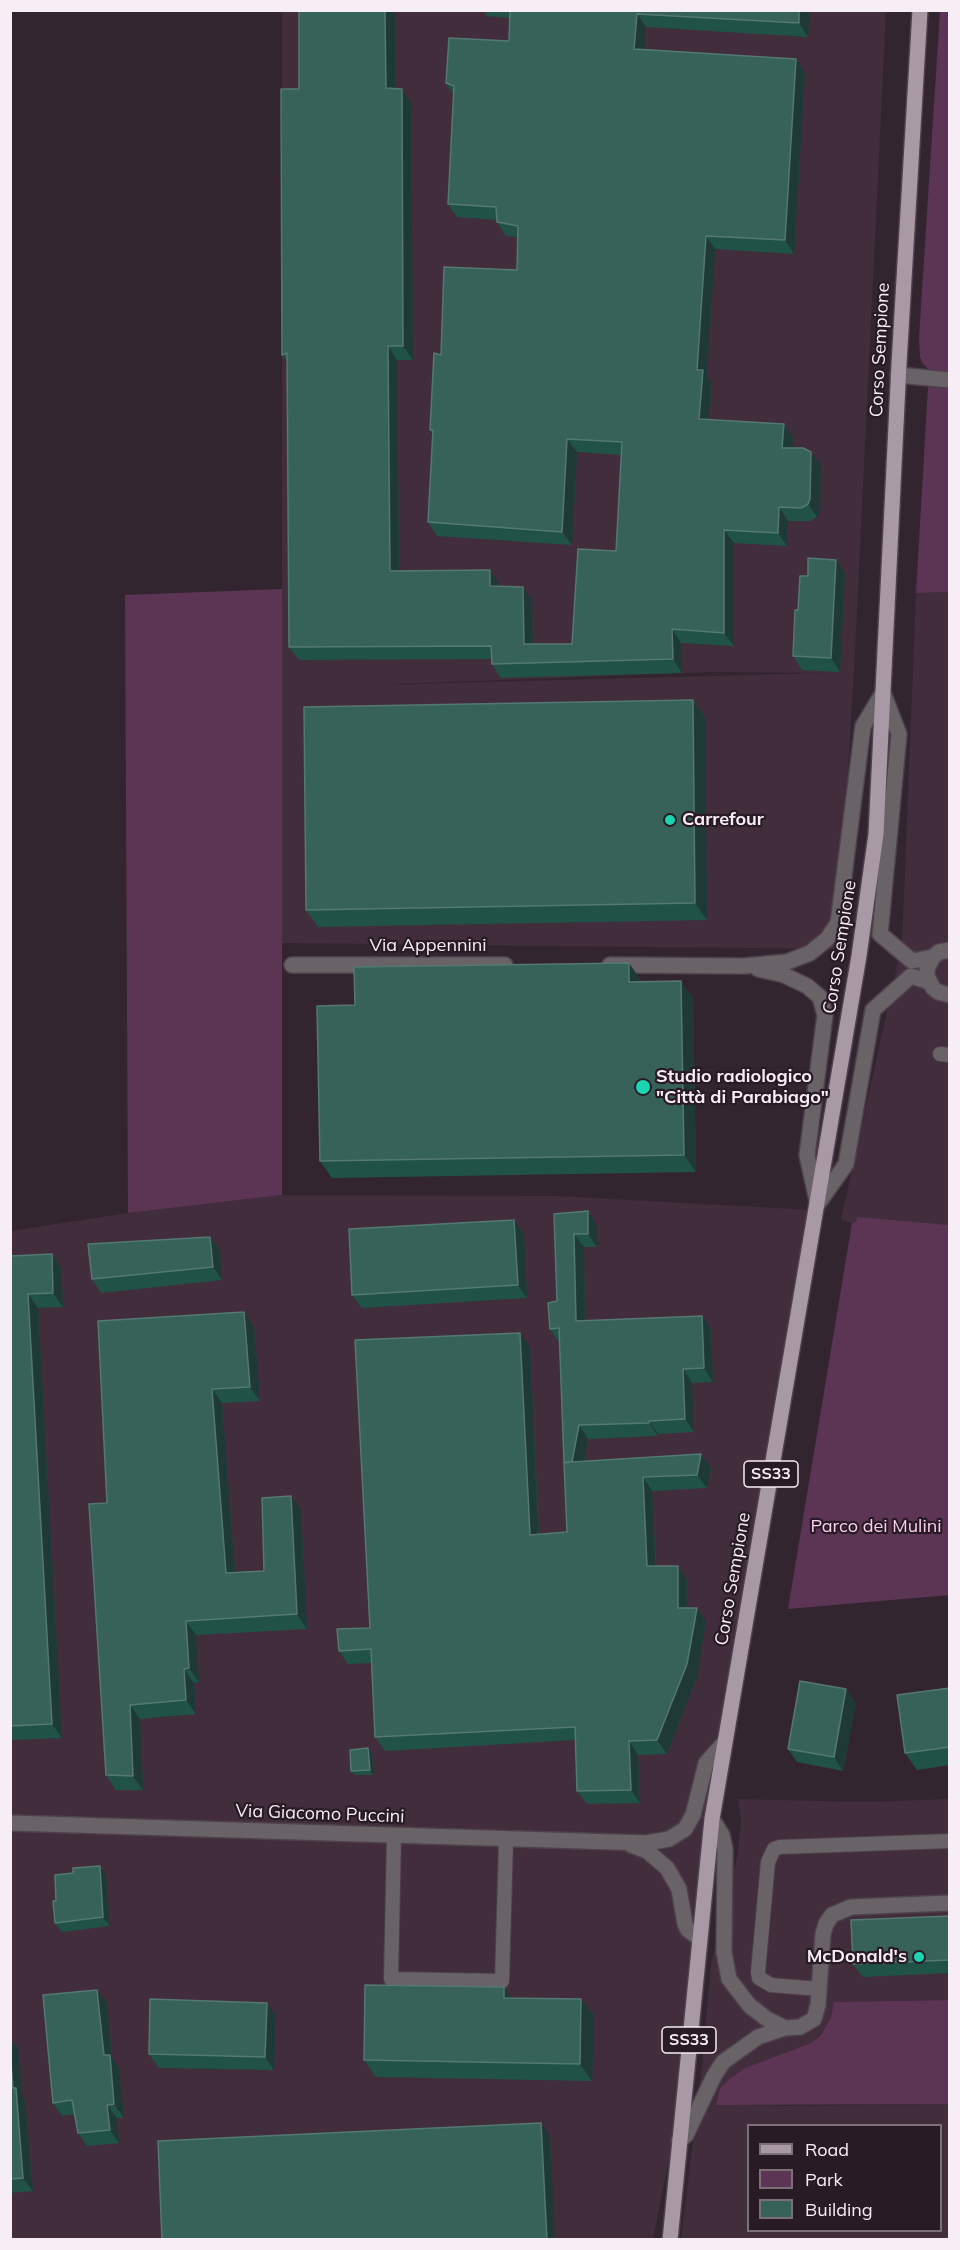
<!DOCTYPE html>
<meta charset="utf-8">
<style>
body{margin:0}
#map{position:relative;width:960px;height:2250px;overflow:hidden;background:#332530;font-family:Mulish,sans-serif}
canvas{display:block}
.frame{position:absolute;inset:0;border:12px solid #f7edf4;pointer-events:none}
.legend{position:absolute;left:747px;top:2124px;width:195px;height:108px;box-sizing:border-box;background:#291b26;border:2px solid #7b6f78;margin:0;padding:8px 10px;list-style:none;font-size:18px;color:#f7edf4}
.legend li{display:flex;align-items:center;gap:12px;height:30px}
.legend b{width:30px;border:2px solid #7b6f78}
</style>
<div id="map">
<canvas width="960" height="2250"></canvas>
<div class="frame"></div>
<ul class="legend">
<li><b style="height:8px;background:#a899a4"></b>Road</li>
<li><b style="height:16px;background:#5d3554"></b>Park</li>
<li><b style="height:16px;background:#37625a"></b>Building</li>
</ul>
</div>
<script>
const context = document.querySelector('canvas').getContext('2d');
context.lineJoin = 'round';
function paint(path, color) { context.fillStyle = color; context.fill(path, 'evenodd'); }
const shape = rows => new Path2D(rows.map(r => 'M' + r).join(''));
function trace(path, color, width, dash) { context.strokeStyle = color; context.lineWidth = width; context.lineCap = dash ? 'butt' : 'round'; context.setLineDash(dash || []); context.stroke(path); }
function label(font, color, halo, rows, align = 'center') {
  context.font = font + ' Mulish,sans-serif'; context.lineWidth = 4.5; context.setLineDash([]); context.textBaseline = 'middle'; context.strokeStyle = halo; context.fillStyle = color; for (const [text, x, y, turn = 0] of rows) {
    context.save(); context.translate(x, y); context.rotate((+turn || 0) * Math.PI / 180); context.textAlign = isNaN(turn) ? turn : align; if (halo) context.strokeText(text, 0, 0); context.fillText(text, 0, 0); context.restore();
  }
}
const built = shape([
 [282,11,886,11,854,672,837,949,282,943],
 [711,672,824,673,373,685],
 [949,592,949,1225,852,1223,841,1220,902,944,916,593],
 [282,1195,557,1196,813,1210,705,1846,680,2104,653,2239,11,2240,11,1231,128,1213],
 [738,1799,866,1802,949,1799,949,2000,835,2002,831,2016,821,2035,811,2043,745,2068,729,2079,716,2104,787,2106,949,2104,949,2239,681,2240,702,2065,711,1964,738,1854,741,1821],
 [748,2126,940,2126,940,2230,748,2230]
]);
const green = shape([
 [940,11,949,11,949,374,931,371,923,364,920,357,919,338],
 [928,387,949,389,949,592,916,593],
 [282,589,282,1195,128,1213,125,595],
 [857,1217,949,1225,949,1595,788,1609,852,1223,856,1222],
 [949,2000,949,2104,716,2105,720,2089,729,2079,745,2068,811,2043,821,2035,831,2017,834,2002]
]);
const lane = shape([
 [940,1054,950,1055],
 [394,1836,391,1979,502,1981,506,1840],
 [819,1989,771,1985,759,1978,758,1972,768,1862,774,1849,780,1847,950,1841]
]);
const street = shape([
 [898,375,950,380],
 [883,693,899,734,880,934,912,961,933,957],
 [950,950,939,952,933,957,927,969,927,976,933,988,938,992,950,995],
 [292,965,505,965],
 [610,965,744,966,787,962,810,953,827,939,838,923,863,726,883,693],
 [758,969,784,975,807,986,820,997,825,1015,807,1155,817,1201],
 [817,1205,846,1164,873,1010,911,976,929,982],
 [712,1819,722,1835,725,1849,724,1952,729,1979,750,2006,767,2019,785,2028],
 [10,1823,646,1843,669,1839,685,1829,693,1815,706,1763,724,1743],
 [631,1845,647,1851,667,1868,679,1889,685,1924,688,1930,699,1938],
 [679,2141,686,2135,714,2076,723,2062,758,2037,785,2028,800,2027,814,2019,818,2005,823,1934,826,1924,832,1915,851,1907,950,1903]
]);
const primary = shape([
 [670,2240,712,1819,859,956,876,834,899,364,920,10]
]);
const wall = shape([
 [484,10,810,10,808,37,646,27,645,49,796,59,805,73,794,254,715,249,707,376,712,383,709,420,784,424,793,437,792,448,811,452,821,466,820,512,817,517,810,521,788,521,787,546,734,543,734,646,681,643,682,673,501,678,492,664,491,659,299,660,289,647,287,361,282,355,299,89,402,89,411,102,413,360,397,360,399,571,499,583,499,586,523,587,532,600,533,644,572,644,616,551,622,455,577,452,572,545,437,536,428,522,433,435,430,430,441,355,517,270,518,237,506,236,497,222,497,220,457,217,448,204,454,95,446,83,509,41,510,18,487,16],
 [845,573,840,672,802,670,793,656,798,610],
 [693,700,705,717,707,920,318,927,306,910],
 [641,980,641,982,693,998,696,1172,332,1178,320,1161,355,1005],
 [588,1211,597,1225,597,1247,584,1247,585,1321,711,1329,713,1382,692,1383,694,1432,658,1434,658,1436,588,1439,584,1461,701,1454,711,1468,707,1488,652,1491,656,1566,687,1579,687,1608,706,1621,697,1677,667,1754,638,1755,640,1803,587,1804,577,1791,575,1740,385,1751,375,1737,371,1663,348,1664,339,1651,370,1628,530,1347,539,1534,567,1532,559,1342,550,1329,557,1301,554,1214],
 [514,1220,524,1234,527,1298,362,1308,352,1295],
 [210,1237,220,1250,222,1280,101,1293,92,1279],
 [52,1254,61,1268,63,1307,38,1308,62,1738,10,1740,10,1256],
 [254,1327,260,1401,222,1403,235,1572,264,1571,301,1510,307,1629,196,1635,199,1682,194,1683,196,1714,140,1719,143,1790,116,1790,106,1775,107,1503],
 [950,1688,950,1765,917,1770,905,1753],
 [856,1703,843,1771,797,1762,788,1749],
 [372,1753,373,1775,355,1775,351,1771],
 [106,1875,110,1926,62,1932,55,1923,56,1901],
 [950,1916,950,1973,863,1977,853,1964],
 [504,1987,511,1998,581,1999,594,2016,592,2081,376,2077,364,2060],
 [107,2003,112,2058,119,2068,124,2118,117,2118,119,2143,87,2146,78,2133,75,2114,62,2116,53,2103],
 [276,2016,274,2070,159,2068,149,2054],
 [10,2038,19,2050,22,2096,25,2101,33,2191,10,2193]
]);
const shadedWall = shape([
 [385,10,395,10,395,102,386,88],
 [799,10,810,10,808,37,799,23],
 [637,14,646,27,644,62,634,49],
 [796,59,805,73,794,254,785,240],
 [402,89,411,102,413,360,403,346],
 [706,236,715,249,707,376,712,383,708,432,699,419,697,370],
 [388,346,397,360,399,584,390,571],
 [784,424,793,437,792,462,782,448],
 [567,439,577,452,572,545,562,532],
 [811,452,821,466,820,512,817,517,808,504],
 [779,507,788,521,787,546,778,533],
 [724,530,734,543,734,646,724,633],
 [836,560,845,573,840,672,831,658],
 [490,570,499,583,500,599,490,586],
 [523,587,532,600,533,657,524,644],
 [672,629,681,643,682,673,673,659],
 [693,700,705,717,707,920,695,903],
 [629,963,641,980,642,999,629,982],
 [681,981,693,998,696,1172,684,1155],
 [588,1211,597,1225,597,1247,588,1234],
 [514,1220,524,1234,527,1298,518,1285],
 [574,1234,584,1247,585,1334,576,1321],
 [210,1237,220,1250,222,1280,213,1267],
 [52,1254,61,1268,63,1307,53,1293],
 [28,1294,38,1308,62,1738,52,1724],
 [244,1312,254,1327,260,1401,250,1387],
 [702,1316,711,1329,713,1382,704,1368],
 [520,1333,530,1347,539,1548,530,1535],
 [683,1369,692,1383,694,1432,685,1419],
 [212,1389,222,1403,236,1587,226,1573],
 [649,1421,658,1434,658,1436,649,1423],
 [579,1425,588,1439,582,1475,572,1462],
 [701,1454,711,1468,707,1488,697,1475],
 [643,1477,652,1491,656,1579,647,1566],
 [291,1496,301,1510,307,1629,297,1614],
 [678,1566,687,1579,687,1622,678,1608],
 [697,1608,706,1621,697,1677,667,1754,657,1740],
 [186,1621,196,1635,199,1682,189,1668],
 [184,1669,194,1683,196,1714,186,1700],
 [846,1689,856,1703,843,1771,834,1757],
 [130,1705,140,1719,143,1790,133,1776],
 [629,1741,638,1755,640,1803,631,1790],
 [368,1748,372,1753,373,1775,370,1770],
 [100,1866,106,1875,110,1926,103,1917],
 [504,1987,516,2005,504,1998],
 [97,1990,107,2003,112,2058,119,2068,124,2118,114,2104,104,2055],
 [581,1999,594,2016,592,2081,580,2064],
 [267,2003,276,2016,274,2070,265,2057],
 [10,2038,19,2050,22,2096,25,2101,33,2191,23,2178,13,2088],
 [107,2105,117,2118,119,2143,110,2130],
 [541,2123,550,2136,555,2240,547,2240]
]);
const building = shape([
 [299,10,385,10,386,88,402,89,403,346,388,346,390,571,490,570,490,586,523,587,524,644,572,644,578,549,616,551,622,442,567,439,562,532,428,522,433,430,430,430,434,353,441,355,444,267,517,270,518,226,497,222,496,207,448,204,454,86,446,83,449,38,509,41,510,10,799,10,799,23,637,14,634,49,796,59,785,240,706,236,697,370,703,370,699,419,784,424,782,448,803,448,811,452,810,499,808,504,801,508,779,507,778,533,724,530,724,633,672,629,673,659,492,664,491,646,289,647,287,353,282,355,281,89,299,89,299,10],
 [808,558,836,560,831,658,793,656,795,610,798,610,800,576,808,576,808,558],
 [693,700,695,903,306,910,304,707,693,700],
 [629,963,629,982,681,981,684,1155,320,1161,317,1006,355,1005,354,967,629,963],
 [588,1211,588,1234,574,1234,576,1321,702,1316,704,1368,683,1369,685,1419,649,1421,649,1423,579,1425,572,1462,701,1454,697,1475,643,1477,647,1566,678,1566,678,1608,697,1608,687,1664,657,1740,629,1741,631,1790,577,1791,575,1727,375,1737,371,1649,339,1651,337,1629,370,1628,355,1340,520,1333,530,1535,567,1532,564,1463,571,1462,564,1462,559,1328,550,1329,548,1303,557,1301,554,1214,588,1211],
 [514,1220,518,1285,352,1295,349,1229,514,1220],
 [210,1237,213,1267,92,1279,88,1244,210,1237],
 [52,1254,53,1293,28,1294,52,1724,10,1726,10,1256,52,1254],
 [244,1312,250,1387,212,1389,226,1573,264,1571,262,1498,291,1496,297,1614,186,1621,189,1668,184,1669,186,1700,130,1705,133,1776,106,1775,89,1504,107,1503,98,1321,244,1312],
 [800,1681,846,1689,834,1757,788,1749,800,1681],
 [950,1688,950,1747,905,1753,897,1695,950,1688],
 [368,1748,370,1770,351,1771,350,1750,368,1748],
 [100,1866,103,1917,55,1923,53,1901,56,1901,55,1875,73,1873,73,1868,100,1866],
 [950,1916,950,1960,853,1964,851,1920,950,1916],
 [365,1985,504,1987,504,1998,581,1999,580,2064,364,2060,365,1985],
 [97,1990,104,2055,110,2055,114,2104,107,2105,110,2130,78,2133,72,2100,53,2103,43,1995,97,1990],
 [150,1999,267,2003,265,2057,149,2054,150,1999],
 [10,2051,13,2088,16,2088,23,2178,10,2179,10,2051],
 [541,2123,547,2240,162,2240,158,2141,541,2123]
]);
const markers = [
 [670,820,6,"#1bd5b1"],
 [643,1087,8,"#1bd5b1"],
 [919,1957,6,"#1bd5b1"]
];
const shields = [
 [771,1474,54],
 [689,2040,54]
];
const shieldNames = [
 ["SS33",771,1474],
 ["SS33",689,2040]
];
const streetNames = [
 ["Corso Sempione",880,350,-87],
 ["Via Appennini",428,946],
 ["Corso Sempione",840,947,-81],
 ["Corso Sempione",733,1579,-80],
 ["Via Giacomo Puccini",320,1814,2]
];
const poiNames = [
 ["Carrefour",682,820],
 ["Studio radiologico",656,1077],
 ["\"Città di Parabiago\"",656,1098],
 ["McDonald's",907,1957,"right"]
];
const parkNames = [
 ["Parco dei Mulini",876,1527]
];
paint(built, '#412d3c');
paint(green, '#5d3554');
trace(lane, '#4e414b', 16);
trace(street, '#4e414b', 18);
trace(primary, '#4e414b', 18);
trace(lane, '#696267', 14);
trace(street, '#696267', 15);
trace(primary, '#a899a4', 15);
paint(wall, '#205247');
paint(shadedWall, '#1e3936');
paint(building, '#37625a');
trace(building, '#557872', 1.5);
for (const [x, y, r, color] of markers) { const dot = new Path2D(); dot.arc(x, y, r, 0, 2 * Math.PI); context.fillStyle = color; context.fill(dot); trace(dot, '#291b26', 2); }
for (const [x, y, w] of shields) { const box = new Path2D(); box.roundRect(x - w / 2, y - 13, w, 26, 4.5); context.fillStyle = '#291b26'; context.fill(box); trace(box, '#f7edf4', 1.5); }
label('bold 16px', '#f7edf4', null, shieldNames);
label('18px', '#f7edf4', '#291b26', streetNames);
label('bold 18px', '#f7edf4', '#291b26', poiNames, 'left');
label('18px', '#f9ceed', '#291b26', parkNames);
</script>
